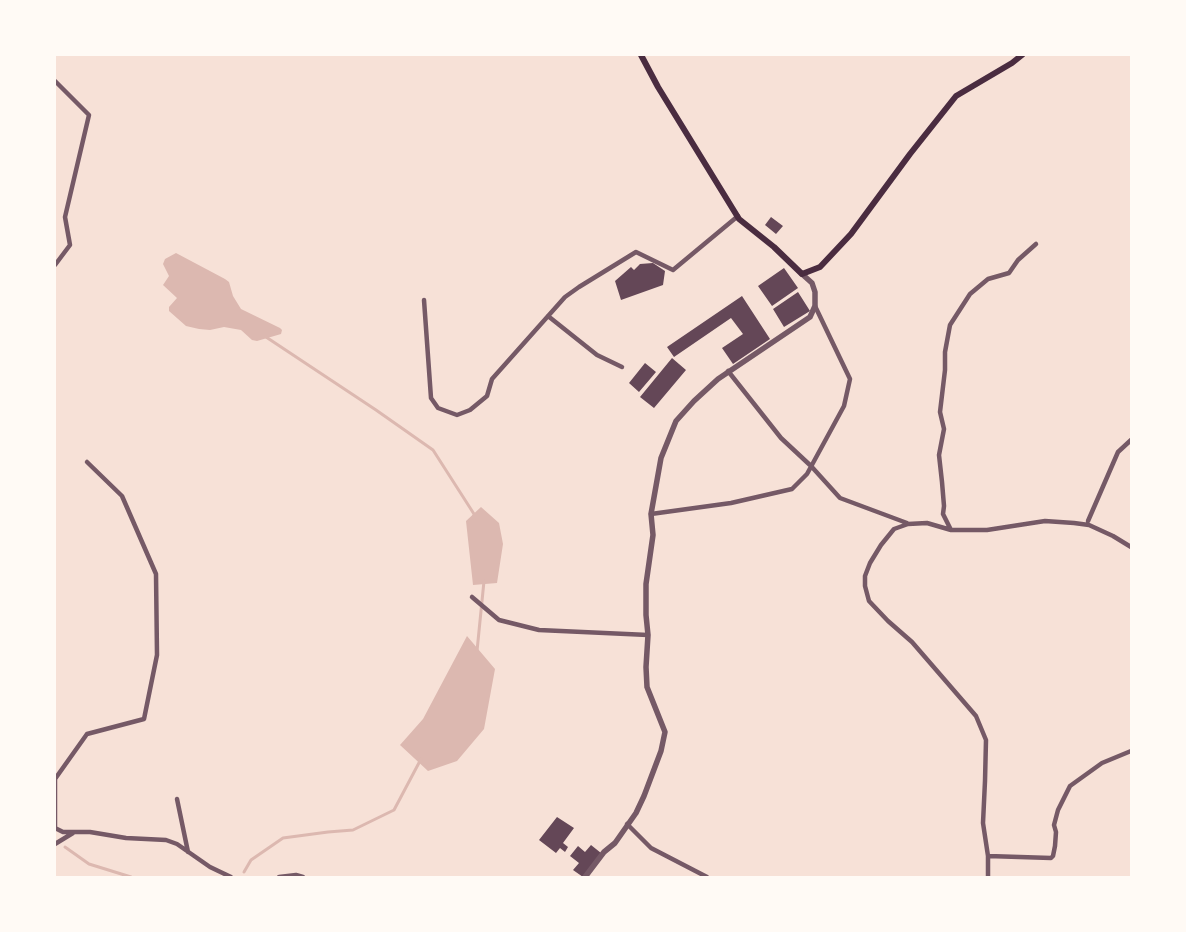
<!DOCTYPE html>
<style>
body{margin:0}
#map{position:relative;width:1186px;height:932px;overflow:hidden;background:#f7e1d7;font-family:Rubik,sans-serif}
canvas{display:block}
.frame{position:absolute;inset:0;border:56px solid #fffaf5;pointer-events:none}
</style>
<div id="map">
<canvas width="1186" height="932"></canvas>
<div class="frame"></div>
</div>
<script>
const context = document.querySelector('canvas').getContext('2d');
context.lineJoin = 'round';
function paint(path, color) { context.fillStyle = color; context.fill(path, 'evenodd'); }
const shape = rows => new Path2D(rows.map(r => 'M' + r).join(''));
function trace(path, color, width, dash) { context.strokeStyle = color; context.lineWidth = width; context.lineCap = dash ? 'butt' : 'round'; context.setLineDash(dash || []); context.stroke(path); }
const water = shape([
 [176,253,225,279,229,282,233,296,241,309,280,328,282,330,281,334,257,341,252,340,241,330,224,327,210,330,199,329,186,326,169,311,169,307,177,298,163,285,169,276,163,264,165,259],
 [481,507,499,523,503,544,497,583,473,585,466,521],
 [467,636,495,669,484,729,457,761,428,771,400,745,423,719]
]);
const stream = shape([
 [266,337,376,410,433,450,474,514,474,518],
 [477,651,484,581],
 [65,847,89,864,131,877],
 [244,872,251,860,283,838,328,832,353,830,394,810,421,759]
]);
const building = shape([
 [771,217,783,226,776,234,765,225],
 [653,263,665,271,663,285,621,300,615,281,631,267,634,270,640,264],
 [784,268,798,288,772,306,758,286],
 [798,292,810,311,784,327,773,309],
 [742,296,770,339,733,364,722,348,743,334,731,318,674,357,667,347],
 [672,358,686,370,654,408,640,397],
 [645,363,656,372,639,392,629,383],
 [557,817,574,828,563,843,568,847,565,852,560,848,556,853,539,840],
 [591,845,601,853,583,877,573,870,579,863,570,856,578,846,585,852]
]);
const minor = shape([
 [55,81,89,115,65,217,70,245,55,265],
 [424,300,431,398,438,408,457,415,470,410,487,396,492,379,565,297,579,287,636,252,673,270,738,216],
 [548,316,597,355,622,367],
 [728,371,781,438,811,466,840,498,907,523],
 [651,514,731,503,792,489,807,474,844,406,850,379,815,306],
 [1088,521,1118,452,1131,440],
 [951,530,943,514,944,506,942,482,939,455,944,429,940,412,945,370,945,352,950,325,970,294,988,279,1009,273,1018,260,1036,244],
 [472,597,499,620,539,630,648,635],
 [177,799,188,852],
 [627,824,651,848,707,877],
 [55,828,55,779,87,734,144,719,157,655,156,574,122,496,87,462],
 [55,828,63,832,90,832,126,838,166,840,177,844,210,867,231,877],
 [55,844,73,833],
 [988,856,1051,858,1053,856,1055,846,1056,832,1054,825,1058,810,1070,786,1102,763,1131,751],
 [279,877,296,875,303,877],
 [988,877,988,856,983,823,985,781,986,740,976,716,912,642,888,621,869,601,865,586,865,576,870,563,881,545,894,529,908,524,927,523,951,530,987,530,1045,521,1074,523,1089,525,1113,536,1131,547]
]);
const tertiary = shape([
 [585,877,604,852,615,843,636,813,644,796,661,751,665,732,647,687,646,667,648,635,646,615,646,584,653,535,651,514,661,458,676,421,694,401,718,379,810,317,815,306,815,292,812,283,802,274]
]);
const secondary = shape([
 [641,55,658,87,739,219,774,247,802,274,820,267,851,234,910,154,956,96,1012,63,1022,55]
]);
paint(water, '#dcb8b0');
trace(stream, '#dcb8b0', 3);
paint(building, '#644757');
trace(minor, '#755966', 4.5);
trace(tertiary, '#755966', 5.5);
trace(secondary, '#4a2c40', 6);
</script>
